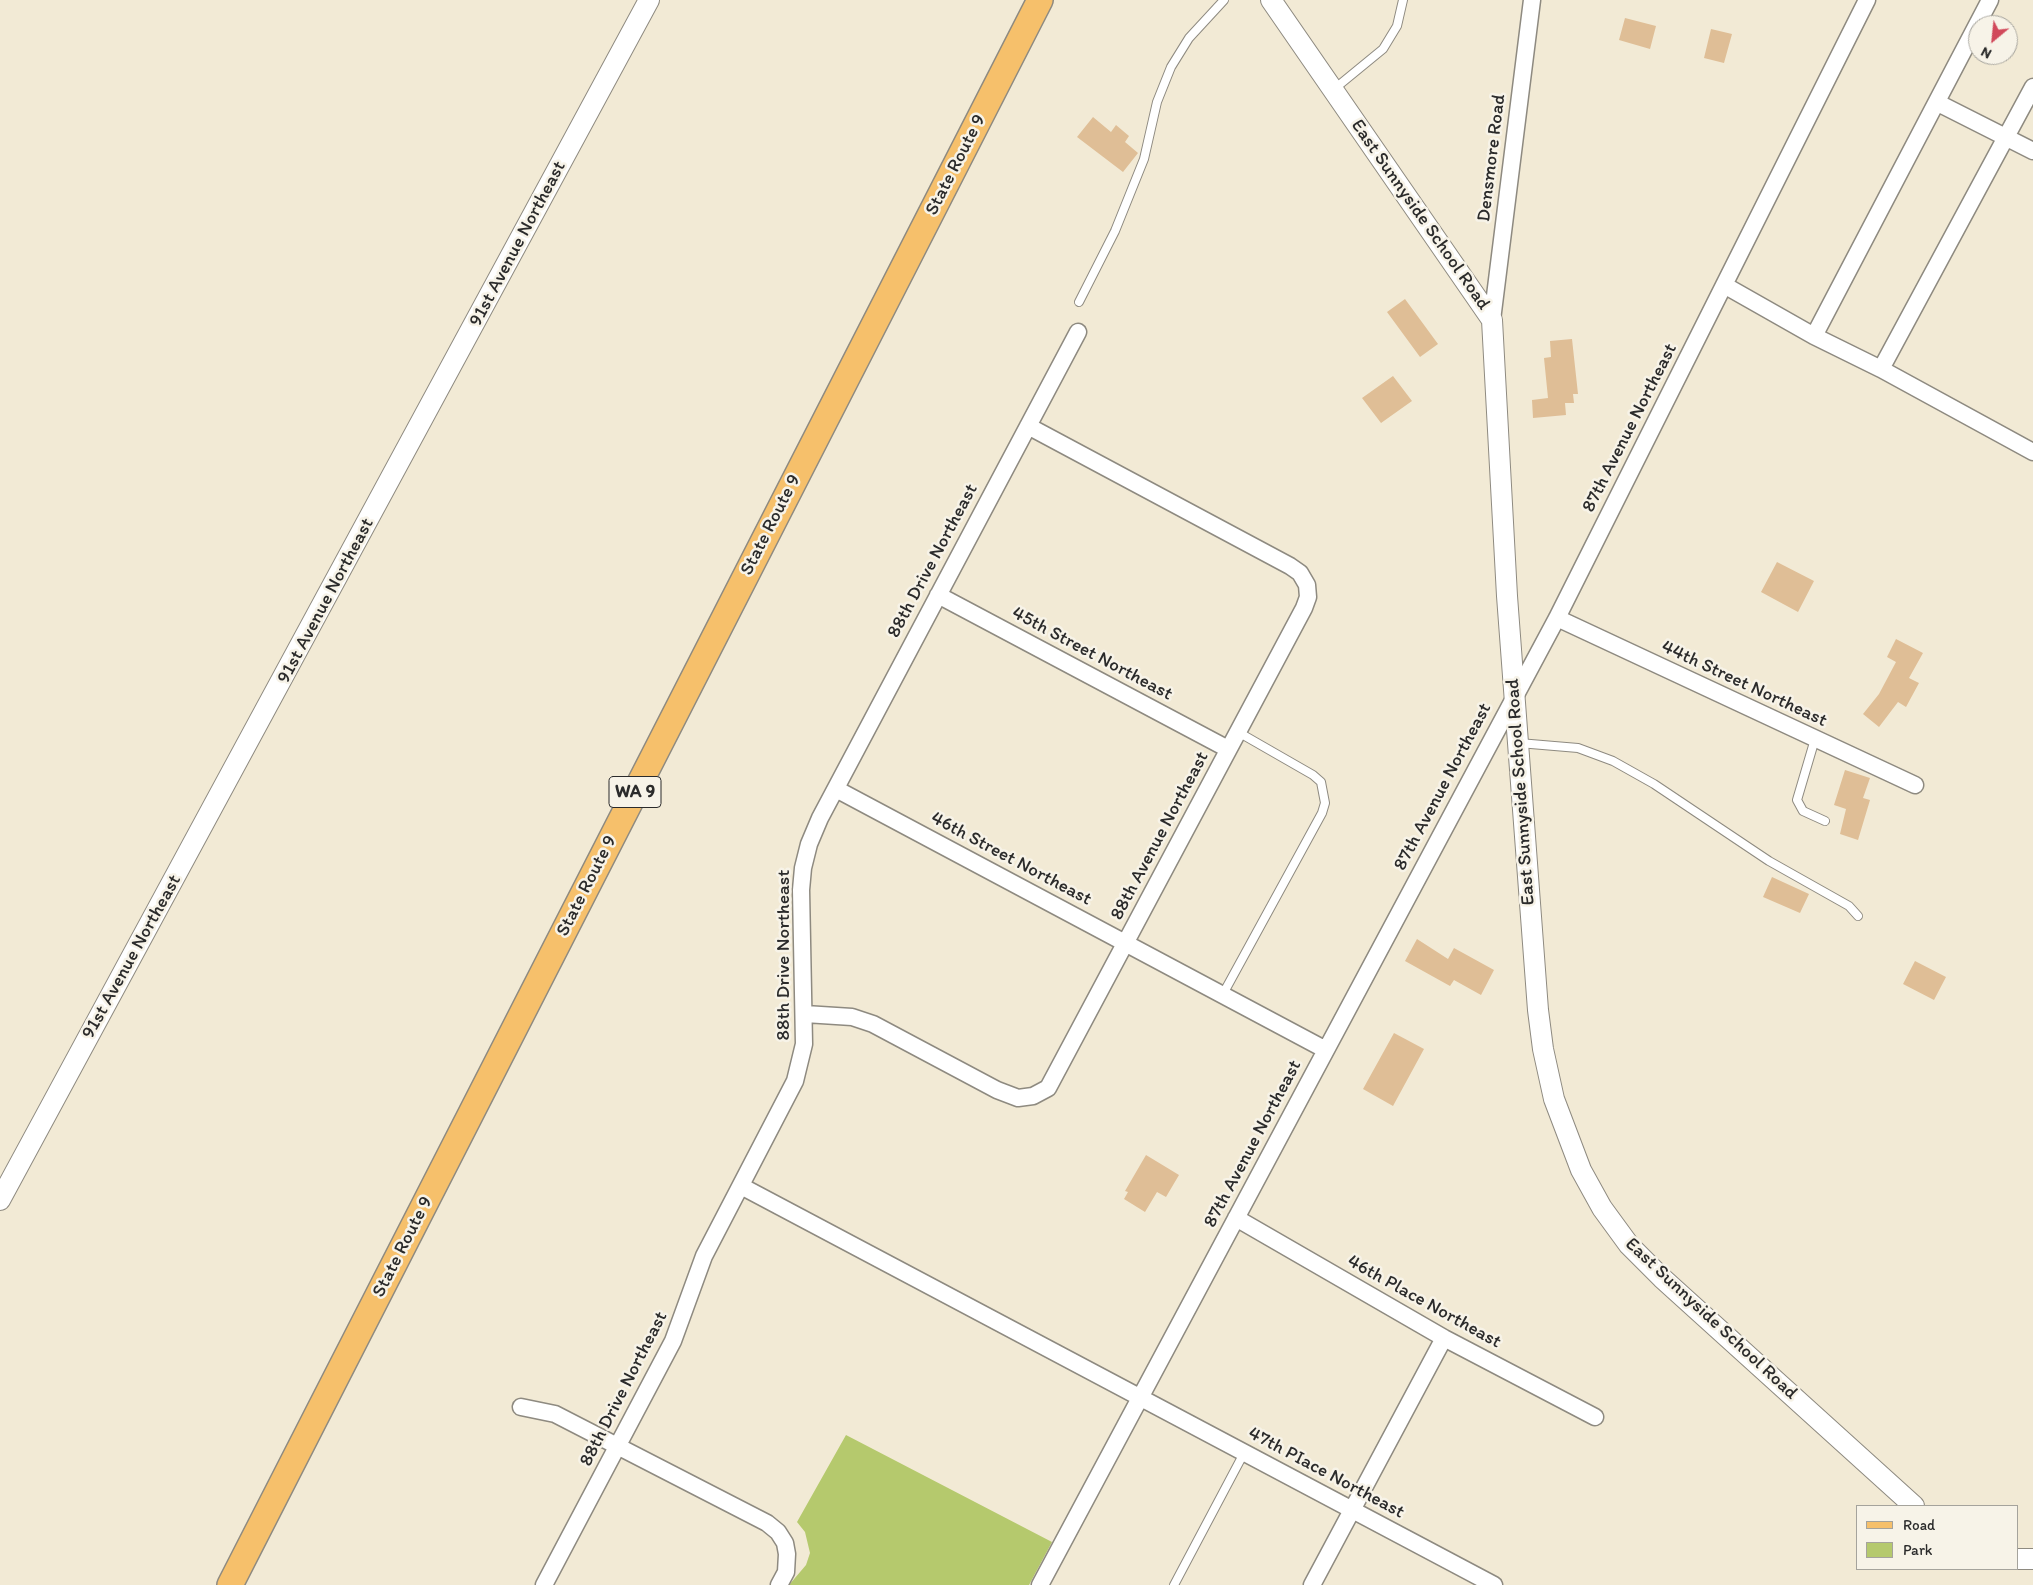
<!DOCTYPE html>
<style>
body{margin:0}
#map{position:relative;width:2033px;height:1585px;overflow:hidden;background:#f2ead5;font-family:Itim,sans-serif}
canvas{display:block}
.legend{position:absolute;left:1856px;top:1505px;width:162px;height:65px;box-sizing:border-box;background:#f7f3e8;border:1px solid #a5a39c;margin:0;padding:6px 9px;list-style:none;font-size:15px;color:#2b2b2b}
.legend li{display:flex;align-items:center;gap:10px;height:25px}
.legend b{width:25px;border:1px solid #a5a39c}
.north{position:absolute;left:1968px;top:15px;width:50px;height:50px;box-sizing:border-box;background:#f7f3e8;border:1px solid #a5a39c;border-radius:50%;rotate:208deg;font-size:14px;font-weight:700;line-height:20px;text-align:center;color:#2b2b2b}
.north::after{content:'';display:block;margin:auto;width:18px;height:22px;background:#d1495b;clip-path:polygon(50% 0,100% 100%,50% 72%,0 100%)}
</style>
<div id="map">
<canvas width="2033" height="1585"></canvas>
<ul class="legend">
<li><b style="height:6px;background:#f6c06b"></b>Road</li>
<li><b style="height:14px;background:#b5c96d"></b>Park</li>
</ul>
<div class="north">N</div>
</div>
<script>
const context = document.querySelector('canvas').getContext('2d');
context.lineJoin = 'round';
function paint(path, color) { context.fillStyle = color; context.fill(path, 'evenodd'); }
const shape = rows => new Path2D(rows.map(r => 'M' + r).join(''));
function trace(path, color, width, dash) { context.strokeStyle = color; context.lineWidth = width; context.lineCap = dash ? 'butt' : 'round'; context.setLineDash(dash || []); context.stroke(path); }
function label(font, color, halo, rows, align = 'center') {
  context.font = font + ' Itim,sans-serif'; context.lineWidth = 5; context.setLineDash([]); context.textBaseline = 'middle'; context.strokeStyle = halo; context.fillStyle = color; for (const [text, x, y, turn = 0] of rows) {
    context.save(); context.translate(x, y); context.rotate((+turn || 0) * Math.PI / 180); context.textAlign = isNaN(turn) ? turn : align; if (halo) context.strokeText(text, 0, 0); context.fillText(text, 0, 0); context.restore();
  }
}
const green = shape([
 [846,1435,1052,1542,1029,1585,789,1585,806,1565,810,1553,805,1532,797,1522]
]);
const building = shape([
 [1625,18,1656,26,1650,49,1619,40],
 [1711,29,1732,34,1724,63,1704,58],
 [1093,117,1111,132,1116,125,1129,136,1125,142,1138,153,1123,172,1077,137],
 [1405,299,1438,344,1420,357,1387,312],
 [1572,339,1578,394,1573,394,1574,403,1565,403,1566,415,1533,418,1532,400,1548,398,1544,358,1551,357,1550,341],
 [1393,376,1412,401,1381,423,1362,398],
 [1777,562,1814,581,1798,612,1761,592],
 [1896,639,1923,653,1909,678,1919,683,1906,707,1898,702,1879,727,1863,714,1879,694,1896,662,1887,657],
 [1845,770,1870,778,1863,798,1870,800,1858,840,1840,834,1846,809,1834,805],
 [1772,877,1809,894,1800,913,1763,897],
 [1417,939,1448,959,1454,948,1494,970,1481,995,1454,980,1450,986,1405,961],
 [1915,961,1946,977,1934,1000,1903,984],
 [1394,1033,1424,1049,1393,1106,1363,1089],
 [1146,1155,1179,1175,1166,1197,1157,1192,1145,1212,1124,1199,1128,1192,1125,1191]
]);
const service = shape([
 [1333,90,1383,49,1397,26,1403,0],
 [1079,302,1115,231,1144,159,1157,102,1171,67,1189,38,1224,0],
 [1815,739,1797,800,1803,811,1825,821],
 [1519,743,1578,748,1613,761,1654,784,1769,861,1849,906,1858,916],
 [1223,994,1322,813,1325,803,1321,782,1313,775,1238,732],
 [1174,1585,1244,1453]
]);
const minor = shape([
 [1938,103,2033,151],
 [1724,285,1814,336,1881,369,2033,452],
 [1492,320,1532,0],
 [1814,336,1990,0],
 [1881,369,2033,87],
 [938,595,1228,749],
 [1557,618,1915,785],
 [836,789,1326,1050],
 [805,1014,852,1017,873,1024,997,1090,1018,1098,1033,1096,1048,1088,1304,608,1308,597,1307,585,1300,573,1290,566,1028,426],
 [741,1186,1494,1585],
 [1236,1218,1444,1338,1595,1417],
 [521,1407,555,1414,767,1523,778,1532,785,1543,787,1554,786,1572,779,1585],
 [544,1585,673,1341,704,1256,795,1081,804,1044,801,890,803,868,809,844,820,818,1078,332],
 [1040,1585,1557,618,1867,0],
 [1312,1585,1444,1338]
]);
const tertiary = shape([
 [1271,0,1492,320,1507,596,1538,1010,1543,1049,1554,1099,1581,1170,1602,1208,1629,1245,1662,1278,1914,1506],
 [0,1200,649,0],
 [2017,1559,2033,1559]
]);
const primary = shape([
 [230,1585,1040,0]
]);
const shields = [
 [635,792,52]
];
const shieldNames = [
 ["WA 9",635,792]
];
const streetNames = [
 ["Densmore Road",1492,158,-83],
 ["State Route 9",956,165,-63],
 ["East Sunnyside School Road",1420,215,55],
 ["91st Avenue Northeast",518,244,-62],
 ["87th Avenue Northeast",1630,428,-63],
 ["State Route 9",771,525,-63],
 ["88th Drive Northeast",933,561,-62],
 ["91st Avenue Northeast",326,601,-62],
 ["45th Street Northeast",1092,654,28],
 ["44th Street Northeast",1744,684,25],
 ["87th Avenue Northeast",1443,787,-62],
 ["East Sunnyside School Road",1521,792,-94],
 ["88th Avenue Northeast",1160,836,-62],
 ["46th Street Northeast",1011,859,28],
 ["State Route 9",587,886,-63],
 ["88th Drive Northeast",784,955,-90],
 ["91st Avenue Northeast",132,957,-61],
 ["87th Avenue Northeast",1253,1144,-62],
 ["State Route 9",403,1247,-63],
 ["46th Place Northeast",1424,1302,29],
 ["East Sunnyside School Road",1711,1319,43],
 ["88th Drive Northeast",624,1389,-63],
 ["47th PIace Northeast",1326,1473,28]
];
paint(green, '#b5c96d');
paint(building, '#dfbe96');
trace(service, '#8e8a80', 10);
trace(minor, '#8e8a80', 19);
trace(tertiary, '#8e8a80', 22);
trace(primary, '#8e8a80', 28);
trace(service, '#fff', 8);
trace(minor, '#fff', 16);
trace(tertiary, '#fff', 20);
trace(primary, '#f6c06b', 25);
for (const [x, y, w] of shields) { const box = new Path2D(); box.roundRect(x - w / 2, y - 15.5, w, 31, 4); context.fillStyle = '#f7f3e8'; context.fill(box); trace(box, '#2b2b2b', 1); }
label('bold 18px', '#2b2b2b', null, shieldNames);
label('19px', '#2b2b2b', '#f7f3e8', streetNames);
</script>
